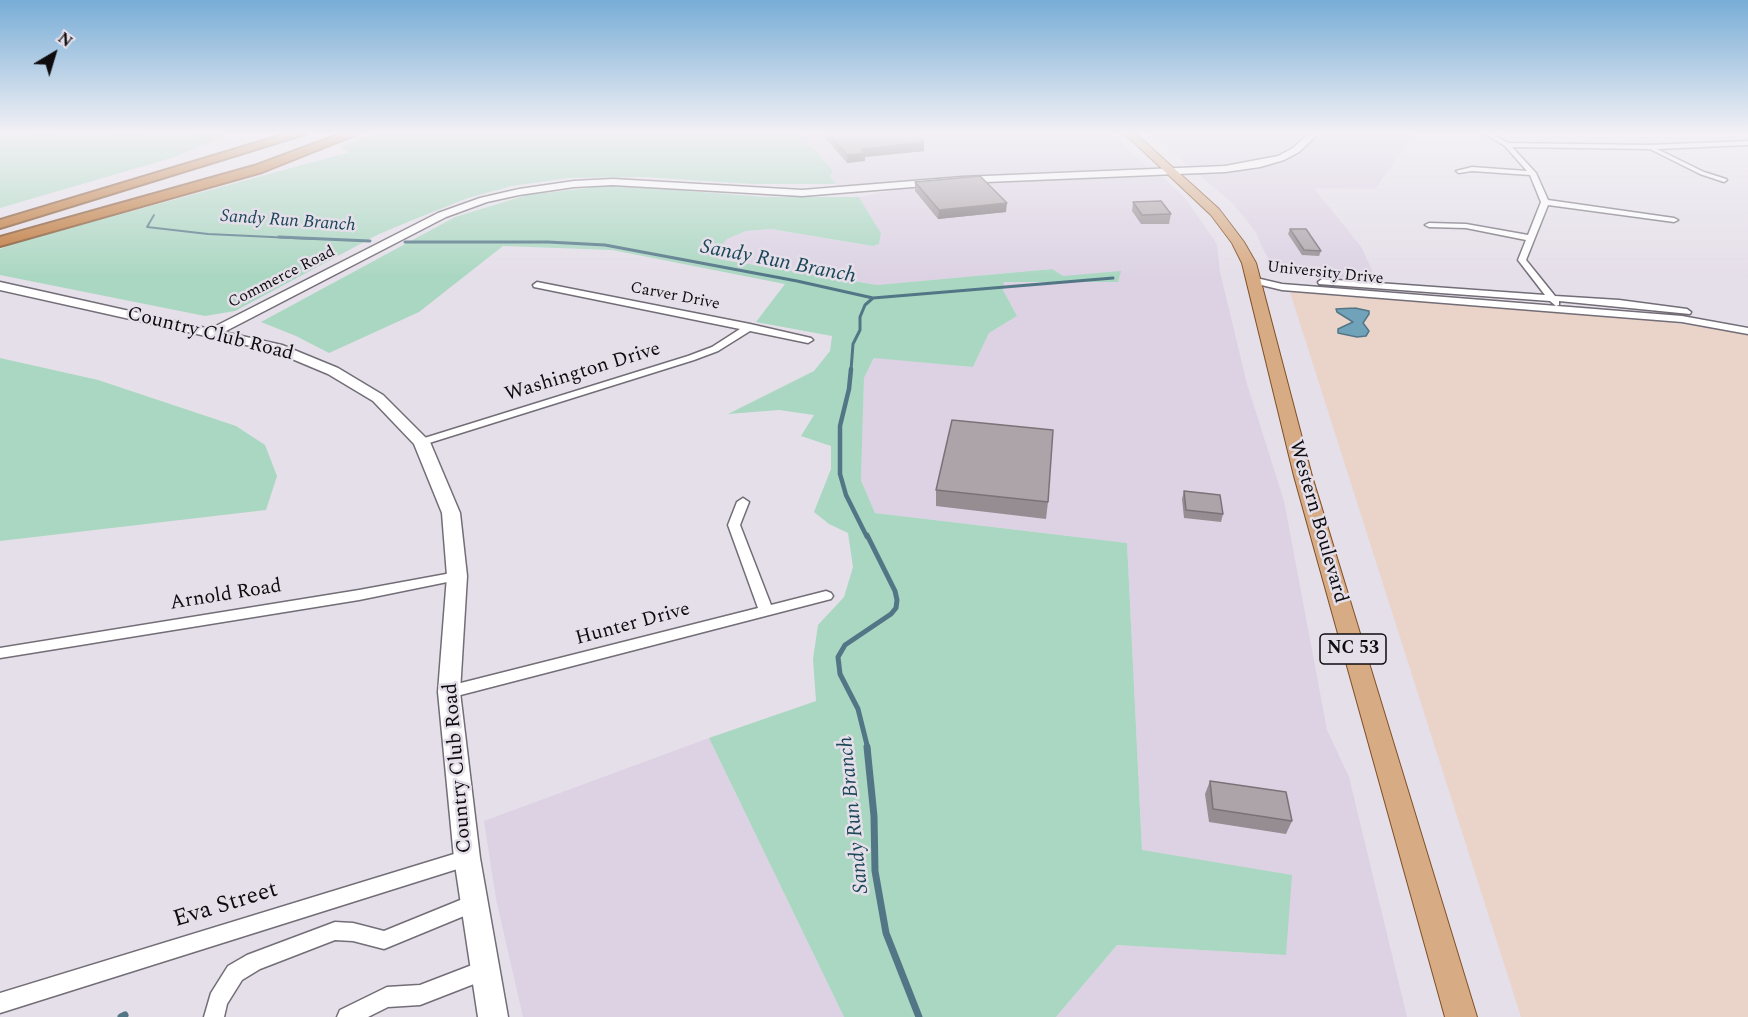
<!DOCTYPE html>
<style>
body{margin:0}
#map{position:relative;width:1748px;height:1017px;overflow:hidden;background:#e5dfe9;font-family:Spectral,serif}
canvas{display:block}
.north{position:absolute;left:24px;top:24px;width:60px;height:60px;-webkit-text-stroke:4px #e5dfe9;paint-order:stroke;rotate:38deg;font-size:16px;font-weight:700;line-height:24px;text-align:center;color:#0e0c0f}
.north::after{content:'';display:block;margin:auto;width:21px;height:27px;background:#0e0c0f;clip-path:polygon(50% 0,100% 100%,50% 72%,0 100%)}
</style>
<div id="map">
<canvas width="1748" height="1017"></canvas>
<div class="north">N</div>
</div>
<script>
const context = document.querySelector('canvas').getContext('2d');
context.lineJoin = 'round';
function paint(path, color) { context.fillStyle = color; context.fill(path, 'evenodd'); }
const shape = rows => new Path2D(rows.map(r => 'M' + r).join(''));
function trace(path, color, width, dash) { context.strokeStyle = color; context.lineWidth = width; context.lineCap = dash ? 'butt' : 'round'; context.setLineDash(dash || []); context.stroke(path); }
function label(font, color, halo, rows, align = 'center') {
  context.font = font + ' Spectral,serif'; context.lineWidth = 5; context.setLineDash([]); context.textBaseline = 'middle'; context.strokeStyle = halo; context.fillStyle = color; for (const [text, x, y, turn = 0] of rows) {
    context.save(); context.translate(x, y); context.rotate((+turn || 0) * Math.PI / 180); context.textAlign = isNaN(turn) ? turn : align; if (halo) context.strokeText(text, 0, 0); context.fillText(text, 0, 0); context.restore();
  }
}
const built = shape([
 [801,134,1113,134,1148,168,1144,170,839,188,830,176,833,171],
 [1151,134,1414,134,1375,189,1314,188,1362,248,1377,282,1277,274,1262,247,1256,232,1232,203],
 [1154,176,1164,178,1186,199,1217,244,1220,272,1247,384,1284,501,1327,730,1349,777,1407,1017,1056,1017,1117,945,1286,955,1142,850,1127,543,875,513,861,479,864,378,875,357,973,367,989,333,1017,316,1003,290,1004,282,1062,283,1062,276,1052,269,877,285,718,259,720,247,727,239,746,231,771,229,873,246,879,244,881,233,859,197,895,190,992,181],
 [709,738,844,1017,523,1017,496,899,484,821]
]);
const education = shape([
 [1290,292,1653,320,1748,334,1748,1017,1521,1017]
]);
const green = shape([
 [0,134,13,135,230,134,175,157,0,208],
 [373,134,801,134,833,171,830,176,836,184,752,184,643,177,569,178,512,186,468,198,415,219,377,235,235,311,205,316,0,275,0,249,18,242,350,152,340,147],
 [614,185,765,197,859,197,881,233,879,244,873,246,771,229,746,231,727,239,720,247,718,259,877,285,1052,269,1063,276,1121,271,1118,282,1004,282,1003,290,1017,316,989,333,973,367,874,358,864,378,861,480,875,513,1127,543,1142,850,1292,875,1286,955,1117,945,1056,1017,844,1017,709,738,816,701,813,659,818,625,844,597,853,567,848,533,829,524,814,512,831,469,831,446,801,436,814,415,779,410,728,414,814,371,830,351,832,336,756,322,785,284,612,250,503,246,419,312,329,353,296,336,261,322,455,217,527,195],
 [0,358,98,380,236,426,265,445,277,476,266,510,0,541]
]);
const water = shape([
 [1355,308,1369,311,1369,314,1363,323,1369,331,1366,336,1357,337,1338,333,1338,329,1353,322,1337,312,1336,309,1355,308]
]);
const streamFar4 = shape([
 [154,215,147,227,208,234,314,239]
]);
const streamFar3 = shape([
 [279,237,370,241],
 [405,242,548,242,605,245,797,281,873,298,1113,278],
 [851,370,853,344,860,330,860,317,865,305,873,298]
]);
const streamFar2 = shape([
 [851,369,849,389,840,426,840,474,846,495,867,537]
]);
const streamFar1 = shape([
 [867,535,895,591,897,600,896,608,891,614,845,645,838,657,840,674,858,709,868,749]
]);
const stream = shape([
 [867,747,874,816,875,871,886,933,919,1017],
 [121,1017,125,1015]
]);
const street = shape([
 [1485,134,1493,134,1508,143,1649,145,1748,141,1748,145,1657,149,1704,172,1726,179,1727,180,1724,182,1700,174,1650,149,1512,147,1536,173,1548,200,1674,218,1678,220,1674,222,1548,205,1526,260,1555,296,1619,300,1687,309,1691,312,1690,314,1559,301,1559,305,1556,306,1550,301,1319,284,1318,282,1322,279,1545,295,1518,260,1526,240,1466,228,1429,227,1425,225,1429,223,1466,224,1528,235,1541,202,1530,175,1472,171,1459,173,1456,171,1472,167,1527,171,1505,146,1485,134],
 [1252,277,1282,284,1682,316,1748,328,1748,334,1682,322,1282,290,1249,282,1249,278,1252,277],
 [537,282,750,324,811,338,813,340,808,343,750,331,718,351,694,360,426,444,418,444,417,442,418,440,688,356,712,347,740,329,534,287,533,285,537,282],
 [743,498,749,502,740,525,771,605,826,591,831,593,833,596,831,599,449,698,444,696,442,692,444,688,449,686,758,608,728,525,737,502,743,498],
 [457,572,462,573,464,576,462,579,359,600,0,658,0,648,359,590,457,572],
 [467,850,473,852,476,858,473,864,467,866,0,1013,0,993,467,850],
 [475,894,481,897,484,903,481,909,384,949,353,941,335,940,260,969,242,980,227,1004,224,1017,204,1017,211,993,228,966,247,955,335,922,353,923,384,931,475,894],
 [485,960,492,963,495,970,492,977,420,1005,388,1007,368,1017,337,1017,340,1010,387,987,420,985,485,960]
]);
const secondary = shape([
 [1308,134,1318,134,1299,152,1284,160,1260,167,1225,172,962,183,802,196,613,185,574,187,519,195,487,202,446,217,224,332,282,345,338,368,383,395,430,442,460,513,467,576,460,692,480,858,508,1017,478,1017,454,858,438,692,447,576,442,513,414,444,373,401,328,374,273,351,0,290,0,282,210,329,438,213,480,198,519,189,574,181,613,179,802,190,962,177,1225,166,1278,156,1293,148,1308,134]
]);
const primary = shape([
 [1125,134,1136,134,1219,209,1244,242,1256,263,1312,476,1477,1017,1445,1017,1294,476,1242,263,1232,243,1211,215,1125,134]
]);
const highway = shape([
 [286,134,305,134,0,228,0,220,286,134],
 [340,134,357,134,262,172,0,246,0,237,254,166,340,134]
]);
const wall = shape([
 [822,134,915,134,924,142,924,151,865,157,865,161,847,163],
 [915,182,1006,212,938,219,915,191],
 [1133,202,1171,214,1169,224,1141,224,1132,211],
 [1290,229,1321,251,1319,256,1302,255,1288,234],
 [936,490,1048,502,1046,519,936,506],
 [1184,491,1223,514,1221,522,1184,518,1182,499],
 [1210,781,1292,821,1286,834,1209,822,1205,794]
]);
const shadedWall = shape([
 [924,142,924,151,865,157,865,161,847,163,847,155,862,149],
 [1007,203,1006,212,938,219,939,210]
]);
const building = shape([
 [829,134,915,134,924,142,862,149,865,153,847,155,829,134],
 [980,176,1007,203,939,210,915,182,980,176],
 [1161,201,1171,214,1142,215,1133,202,1161,201],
 [1290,229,1306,229,1321,251,1304,250,1290,229],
 [952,420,1053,430,1048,502,936,490,952,420],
 [1184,491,1220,495,1223,514,1186,510,1184,491],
 [1210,781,1286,792,1292,821,1213,809,1210,781]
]);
const farStreetnames = [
 ["University Drive",1325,274,6],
 ["Commerce Road",282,278,-27],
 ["Carver Drive",675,297,11]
];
const farWaternames = [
 ["Sandy Run Branch",288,222,4]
];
const shields = [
 [1353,649,66]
];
const shieldNames = [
 ["NC 53",1353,649]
];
const streetNames = [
 ["Country Club Road",210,335,14],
 ["Washington Drive",583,373,-17],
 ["Western Boulevard",1317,522,74],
 ["Arnold Road",226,596,-9],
 ["Hunter Drive",633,625,-15],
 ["Country Club Road",459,768,-95]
];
const waterNames = [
 ["Sandy Run Branch",778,263,11],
 ["Sandy Run Branch",855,815,-96]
];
const nearStreetnames = [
 ["Eva Street",226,906,-17]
];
paint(built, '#dcd2e3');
paint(education, '#ead3c8');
paint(green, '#aad7c1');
paint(water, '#70a3ba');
trace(water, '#537687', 1.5);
trace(streamFar4, '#537687', 2);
trace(streamFar3, '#537687', 3);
trace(streamFar2, '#537687', 4.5);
trace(streamFar1, '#537687', 5);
trace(stream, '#537687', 7);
trace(street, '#726d76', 3);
trace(secondary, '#726d76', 3);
trace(primary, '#804f26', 2);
trace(highway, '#804f26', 4);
paint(street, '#fff');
paint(secondary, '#fff');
paint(primary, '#d7ab84');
paint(highway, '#bd7332');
paint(wall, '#958d92');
paint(shadedWall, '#797377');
paint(building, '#ada4aa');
trace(building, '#797377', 1.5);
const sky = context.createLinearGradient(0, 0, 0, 277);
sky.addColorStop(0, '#78add6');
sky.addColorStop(0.48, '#f3f1f5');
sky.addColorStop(1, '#f3f1f500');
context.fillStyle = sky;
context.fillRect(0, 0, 1748, 277);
label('16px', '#0e0c0f', '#e5dfe9', farStreetnames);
label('italic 18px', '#1a4657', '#e5dfe9', farWaternames);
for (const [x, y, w] of shields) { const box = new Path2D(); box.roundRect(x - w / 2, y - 15, w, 30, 4.5); context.fillStyle = '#e5dfe9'; context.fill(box); trace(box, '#0e0c0f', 1.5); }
label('bold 18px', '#0e0c0f', null, shieldNames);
label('20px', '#0e0c0f', '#e5dfe9', streetNames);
label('italic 21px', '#1a4657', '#e5dfe9', waterNames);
label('24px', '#0e0c0f', '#e5dfe9', nearStreetnames);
</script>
